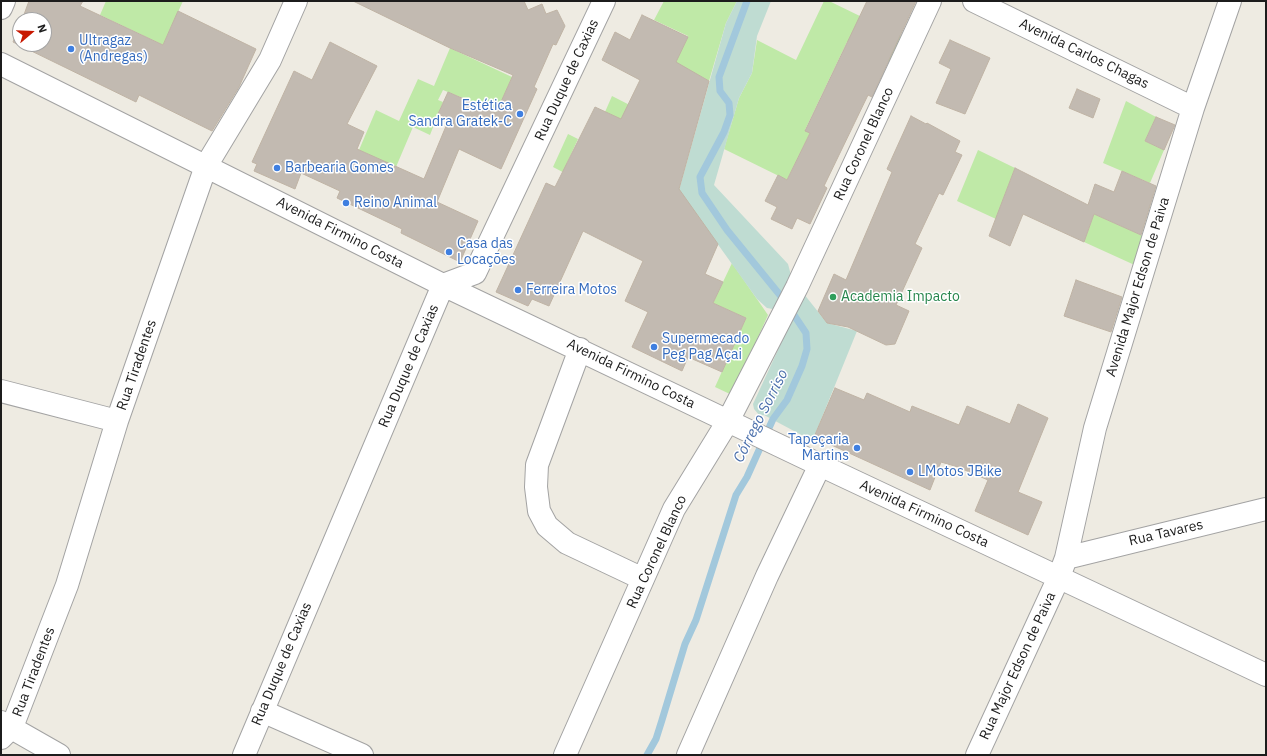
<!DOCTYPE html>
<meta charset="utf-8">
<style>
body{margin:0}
#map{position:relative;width:1267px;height:756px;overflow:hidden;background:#eeebe2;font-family:"IBM Plex Sans",sans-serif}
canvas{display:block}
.frame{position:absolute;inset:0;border:2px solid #1c1c1c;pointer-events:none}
.north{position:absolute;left:12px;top:12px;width:40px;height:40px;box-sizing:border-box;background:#fff;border:1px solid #a4a4a4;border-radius:50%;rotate:71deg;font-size:11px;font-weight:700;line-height:16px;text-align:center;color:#1c1c1c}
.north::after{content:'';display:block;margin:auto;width:14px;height:18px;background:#c81800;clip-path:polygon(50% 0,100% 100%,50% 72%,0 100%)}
</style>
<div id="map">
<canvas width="1267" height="756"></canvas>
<div class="frame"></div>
<div class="north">N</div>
</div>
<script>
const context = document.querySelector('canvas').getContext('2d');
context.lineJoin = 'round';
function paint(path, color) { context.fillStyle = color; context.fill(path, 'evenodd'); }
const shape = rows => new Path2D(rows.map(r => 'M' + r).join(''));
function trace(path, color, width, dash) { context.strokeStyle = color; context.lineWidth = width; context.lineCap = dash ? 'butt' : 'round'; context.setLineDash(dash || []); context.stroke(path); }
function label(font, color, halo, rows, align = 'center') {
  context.font = font + ' "IBM Plex Sans",sans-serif'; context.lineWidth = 3; context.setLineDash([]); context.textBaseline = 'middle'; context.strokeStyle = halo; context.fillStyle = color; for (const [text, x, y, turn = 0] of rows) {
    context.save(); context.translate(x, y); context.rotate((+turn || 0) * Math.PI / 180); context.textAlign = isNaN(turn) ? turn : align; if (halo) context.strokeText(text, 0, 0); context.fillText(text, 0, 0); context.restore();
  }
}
const grass = shape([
 [106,1,183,1,163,45,100,15],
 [664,1,737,1,726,23,709,81,675,63,688,36,654,20],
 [824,1,829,1,901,36,889,62,847,42,805,130,810,133,787,180,724,149,739,98,752,73,757,40,796,60],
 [450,48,512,77,497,112,443,90,438,100,443,102,430,135,413,127,396,167,359,150,376,110,399,121,418,79,434,86],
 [612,96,669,125,662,140,605,112],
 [1126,101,1156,117,1145,141,1164,150,1150,183,1103,163],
 [568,134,578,139,567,163,578,180,553,167],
 [978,150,1015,168,996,219,957,201],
 [1094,214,1148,238,1139,267,1084,242],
 [732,263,768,315,732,395,715,387,746,318,713,303]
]);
const wetland = shape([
 [737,1,771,1,757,36,752,73,739,98,714,185,788,264,792,279,827,323,857,331,814,437,809,439,764,415,760,416,754,409,753,404,784,337,778,310,767,308,757,299,679,190,726,23]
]);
const stream = shape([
 [647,755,656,739,662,720,685,644,696,620,736,495,747,477,773,419,787,400,802,366,807,349,806,333,784,300,727,230,702,193,700,177,724,132,730,115,729,103,720,91,719,77,747,1]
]);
const building = shape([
 [29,1,83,1,80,6,163,45,178,11,256,49,239,87,212,131,139,95,136,102,13,42,20,24,20,44,44,44,44,20,22,20,29,1],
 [353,1,524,1,528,10,542,4,546,14,557,10,565,26,556,45,553,44,534,87,537,89,501,169,459,149,437,202,478,221,460,262,401,233,402,229,337,198,340,191,301,173,295,189,254,171,257,164,252,162,294,71,312,80,330,42,377,66,347,124,364,132,357,149,424,179,449,119,438,114,448,92,496,113,513,75,450,48,353,1],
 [867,1,916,1,872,97,868,95,824,186,827,188,810,224,797,218,792,229,771,219,777,207,765,201,778,175,787,180,810,133,805,131,867,1],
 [642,15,688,37,676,62,709,81,679,189,718,244,705,274,723,282,713,303,746,318,722,372,688,357,682,371,632,347,648,312,625,301,643,261,583,231,549,306,532,299,528,306,496,292,546,183,555,187,595,107,621,119,640,80,602,60,615,32,630,40,642,15],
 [950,40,990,58,965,114,936,103,951,69,939,63,950,40],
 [1077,89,1100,99,1093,118,1069,108,1077,89],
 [911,116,926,124,927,123,960,141,955,152,962,155,943,195,939,193,915,244,922,248,896,305,909,311,895,344,886,345,848,327,827,323,818,311,834,274,846,280,892,172,887,169,911,116],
 [1156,117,1175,125,1164,150,1145,141,1156,117],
 [1015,168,1088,205,1095,184,1114,192,1122,171,1156,186,1141,235,1094,214,1084,242,1023,214,1010,246,989,236,1015,168],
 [1076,280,1122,297,1111,332,1064,316,1076,280],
 [835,388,864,400,867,393,910,412,912,406,959,425,967,406,1010,424,1018,404,1048,418,1018,492,1042,502,1028,535,975,511,988,480,958,467,941,462,930,490,814,437,835,388]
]);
const minor = shape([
 [974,1,1193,108],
 [1,8,4,1],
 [1,64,443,285,820,465,1266,675],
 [580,349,537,465,536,487,539,511,547,526,567,543,643,579],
 [1,391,117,421],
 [1066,558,1266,509],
 [262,711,362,755],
 [1,722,59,755],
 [1,738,12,727,67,585,117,421,206,166,270,60,296,1],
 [244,755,443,285,475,273,604,1],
 [565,755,674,509,728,421,797,287,930,1],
 [688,755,767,576,820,465],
 [977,755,1059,577,1066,558,1095,428,1193,108,1230,1]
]);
const markers = [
 [71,49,4,"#3f7fe0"],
 [520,114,4,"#3f7fe0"],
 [277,168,4,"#3f7fe0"],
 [346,203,4,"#3f7fe0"],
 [449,252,4,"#3f7fe0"],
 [518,290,4,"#3f7fe0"],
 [833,297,4,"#2e9e5b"],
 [654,347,4,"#3f7fe0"],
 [857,448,4,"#3f7fe0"],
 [910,472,4,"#3f7fe0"]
];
const shopNames = [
 ["Ultragaz",79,41],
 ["(Andregas)",79,57],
 ["Estética",512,106,"right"],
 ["Sandra Gratek-C",512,122,"right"],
 ["Barbearia Gomes",285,168],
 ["Reino Animal",354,203],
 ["Casa das",457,244],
 ["Locações",457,260],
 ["Ferreira Motos",526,290],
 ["Supermecado",662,339],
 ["Peg Pag Açai",662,355],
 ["Tapeçaria",849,440,"right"],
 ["Martins",849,456,"right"],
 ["LMotos JBike",918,472]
];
const streetNames = [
 ["Avenida Carlos Chagas",1084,54,26],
 ["Rua Duque de Caxias",567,80,-65],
 ["Rua Coronel Blanco",864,144,-65],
 ["Avenida Firmino Costa",340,233,27],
 ["Avenida Major Edson de Paiva",1138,287,-73],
 ["Rua Tiradentes",137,365,-71],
 ["Rua Duque de Caxias",409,366,-67],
 ["Avenida Firmino Costa",631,374,26],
 ["Avenida Firmino Costa",924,514,25],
 ["Rua Tavares",1166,533,-13],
 ["Rua Coronel Blanco",657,552,-65],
 ["Rua Duque de Caxias",282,664,-67],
 ["Rua Major Edson de Paiva",1018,666,-65],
 ["Rua Tiradentes",34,672,-69]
];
const leisureNames = [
 ["Academia Impacto",841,297]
];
const waterNames = [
 ["Córrego Sorriso",761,416,-63]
];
paint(grass, '#bfe9a7');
paint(wetland, '#bfdcd2');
trace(stream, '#a2c8dc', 7);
paint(building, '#c2bab1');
trace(building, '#bfb3a4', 1);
trace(minor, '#a3a3a3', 24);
trace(minor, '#fff', 22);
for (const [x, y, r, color] of markers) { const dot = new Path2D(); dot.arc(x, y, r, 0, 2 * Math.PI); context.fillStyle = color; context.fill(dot); trace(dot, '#fff', 1.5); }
label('14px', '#366cbe', '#fff', shopNames, 'left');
label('14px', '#1c1c1c', '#fff', streetNames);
label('14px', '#27864d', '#fff', leisureNames, 'left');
label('italic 15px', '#496eab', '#fff', waterNames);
</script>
